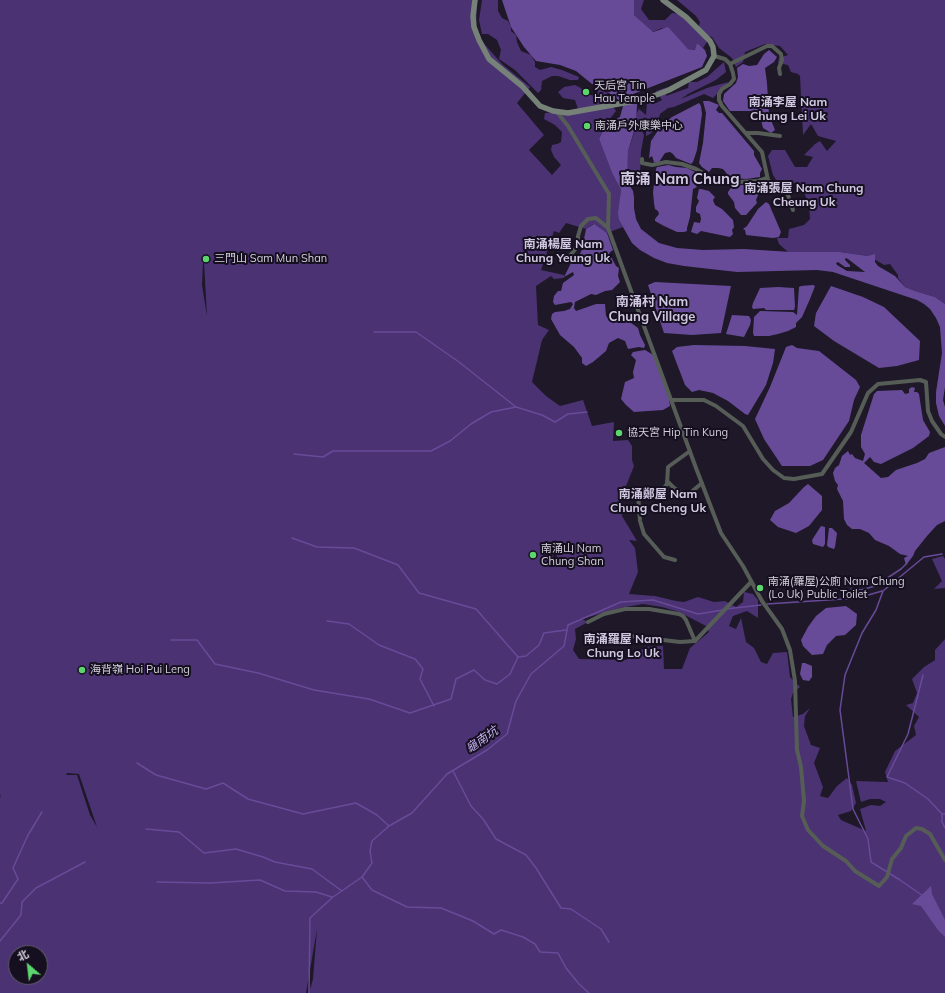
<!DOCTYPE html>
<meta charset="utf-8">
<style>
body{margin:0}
#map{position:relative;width:945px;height:993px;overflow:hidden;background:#1e1829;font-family:Mulish,"Noto Sans SC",sans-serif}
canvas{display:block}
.north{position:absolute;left:8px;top:945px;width:40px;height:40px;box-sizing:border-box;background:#150f1f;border:1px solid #615c6a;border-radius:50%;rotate:332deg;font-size:11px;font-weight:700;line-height:16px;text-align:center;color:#d3d0db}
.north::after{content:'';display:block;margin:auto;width:14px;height:18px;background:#5dd56d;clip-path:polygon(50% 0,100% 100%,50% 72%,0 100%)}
</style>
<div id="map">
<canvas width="945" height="993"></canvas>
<div class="north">北</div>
</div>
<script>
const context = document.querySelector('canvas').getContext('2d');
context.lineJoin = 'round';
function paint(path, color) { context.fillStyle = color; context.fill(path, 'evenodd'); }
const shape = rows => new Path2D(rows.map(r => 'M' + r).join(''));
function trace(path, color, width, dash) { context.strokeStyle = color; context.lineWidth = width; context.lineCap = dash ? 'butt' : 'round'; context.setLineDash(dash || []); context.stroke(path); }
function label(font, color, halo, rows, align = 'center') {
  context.font = font + ' Mulish,"Noto Sans SC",sans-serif'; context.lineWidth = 4; context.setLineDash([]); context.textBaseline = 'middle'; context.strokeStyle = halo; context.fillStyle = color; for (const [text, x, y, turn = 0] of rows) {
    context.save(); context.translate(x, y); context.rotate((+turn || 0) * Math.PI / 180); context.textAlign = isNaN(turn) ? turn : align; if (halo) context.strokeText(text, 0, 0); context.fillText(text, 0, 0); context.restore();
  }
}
const green = shape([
 [0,0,477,0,476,29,480,39,502,64,530,87,517,103,544,135,529,150,552,175,561,165,554,157,551,150,552,145,557,144,561,142,562,132,555,125,544,119,545,113,559,112,578,109,575,100,563,98,558,92,564,87,575,85,581,88,583,93,595,96,600,88,607,92,609,100,616,111,606,124,599,139,612,173,621,190,619,220,623,227,607,233,593,224,586,229,566,223,559,233,554,231,541,270,564,275,564,278,554,279,551,276,536,286,538,325,549,330,542,340,532,382,546,396,560,406,583,400,592,426,614,422,613,441,628,440,632,446,632,460,634,466,622,496,622,516,637,541,629,540,635,548,638,572,629,594,655,596,676,601,684,602,698,597,714,602,725,601,736,607,743,602,744,592,753,594,758,600,758,618,747,611,733,616,729,626,736,629,741,618,746,642,754,648,761,662,767,664,773,653,787,652,790,677,800,687,793,693,791,699,793,717,803,714,810,708,805,716,804,726,811,745,820,748,814,763,823,787,820,796,828,798,837,786,847,778,852,785,856,803,851,811,838,815,841,820,866,831,860,809,871,805,880,806,886,802,880,799,870,799,861,802,856,781,888,782,885,772,895,751,916,735,914,726,919,717,906,705,913,703,917,693,912,679,924,667,935,660,935,650,945,639,945,993,309,993,313,979,317,929,306,993,0,993,0,798,1,794,0,796],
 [203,262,204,262,207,316,202,285],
 [556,540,558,547,556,547,557,557,555,560,553,560,553,557,552,553,548,554,546,549,549,545],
 [643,604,662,607,679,612,706,626,709,632,690,648,682,669,664,669,663,646,646,647,626,660,579,659,573,650,576,639,575,629,588,622,582,619,620,608],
 [67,773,79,774,97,827,90,815,77,775,66,775],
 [16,953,40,953,40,977,16,977],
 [482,0,498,0,498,11,502,18,508,21,511,27,511,31,516,35,517,42,521,51,531,55,535,62,535,67,540,70,551,67,562,70,579,77,578,80,570,80,558,76,552,76,542,81,541,90,538,93,515,70,499,59,501,50,497,40,488,34,482,34,479,20],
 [634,0,644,0,641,9,649,20,665,20,672,13,683,14,698,29,700,22,696,16,677,0,945,0,945,304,935,297,915,291,905,287,898,278,898,275,890,264,884,265,874,259,875,256,868,256,840,252,788,252,779,244,777,238,788,238,789,229,804,225,810,219,809,206,804,192,795,183,778,183,773,175,768,156,772,150,785,150,795,167,807,167,813,157,804,155,815,144,820,141,827,151,836,141,818,136,811,124,803,135,800,76,798,74,791,72,788,65,778,63,779,58,788,55,780,46,765,44,745,52,743,62,736,67,732,58,719,48,712,37,703,35,707,42,703,48,697,43,696,50,688,49,667,33,662,28,652,32,634,15],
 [724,62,726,72,716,80,688,94,681,99,707,88,728,82,713,98,704,94,674,107,668,108,660,114,659,118,660,124,650,134,646,136,646,126,643,122,641,128,644,135,641,151,640,175,638,183,628,183,626,173,628,151,634,133,637,113,639,109,646,115,647,103,656,103,662,100,656,91,668,87,666,96,688,88,689,82,697,82,707,77],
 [943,556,945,559,945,588,934,589,942,581,932,559]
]);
const water = shape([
 [502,0,634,0,634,15,653,32,668,27,688,49,695,50,697,43,705,50,707,56,702,67,633,94,637,100,637,105,636,125,628,151,627,178,628,183,633,191,634,197,634,208,636,219,641,229,659,243,677,248,703,250,744,249,791,252,840,252,868,256,875,254,875,262,878,266,895,276,905,287,915,291,935,297,945,304,945,387,943,400,945,407,945,426,939,416,936,403,936,392,942,353,940,327,936,318,930,309,924,304,917,300,833,272,817,270,737,272,684,266,667,263,654,258,640,250,632,243,619,220,618,213,621,190,612,173,599,139,606,124,620,117,623,106,623,103,606,91,592,84,576,71,560,65,536,61,524,47,511,27],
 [846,258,848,259,865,272,847,271,837,265,836,263,838,262,845,267,850,267,850,265,845,260,845,259],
 [769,50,777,57,774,62,765,68,767,83,769,115,775,130,771,133,763,128,761,120,751,111,730,111,723,101,724,94,736,83,738,77,737,68,743,64,749,66,757,65,764,54],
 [703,101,709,101,719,105,716,110,719,113,722,113,754,151,754,155,762,169,760,173,760,177,746,179,734,178,728,175,723,169,718,168,712,168,709,172,702,167,699,163,703,143,706,113],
 [699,103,701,106,702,114,697,150,693,162,691,164,676,158,673,154,670,152,665,153,659,162,654,162,652,156,649,158,651,141,661,126,672,117],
 [668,165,676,167,687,168,695,172,694,183,697,187,693,189,690,217,687,228,687,231,684,232,677,232,664,226,655,221,655,219,659,214,658,211,655,209,654,203,653,192,656,169,657,167],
 [733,185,758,185,761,188,756,200,757,203,746,215,741,215,735,208,734,202,728,194,728,192],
 [699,189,701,189,709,191,715,197,713,200,715,205,722,209,733,220,734,227,732,230,733,234,730,237,701,231,697,234,691,232,694,222,700,223,701,219,700,214,696,212,696,207,699,201,697,198],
 [766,202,769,204,781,232,779,237,773,238,746,235,745,230,743,229,747,226,758,209],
 [594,224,607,233,613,250,609,253,616,266,619,268,618,276,620,282,612,290,605,291,596,295,591,294,575,302,574,308,576,311,596,304,605,304,606,316,612,322,627,320,638,328,640,335,645,345,644,348,639,347,628,349,625,341,618,338,609,343,606,351,593,362,586,366,582,363,582,358,574,347,560,335,551,319,552,314,555,312,564,311,570,309,573,304,571,302,555,305,553,302,554,296,558,291,561,291,563,283,574,275,573,272,564,277,571,263,580,254,584,245,581,240,584,239,586,229],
 [655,282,731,286,721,333,692,335,664,333,648,285],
 [813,285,815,286,810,299,802,317,796,323,796,327,788,331,778,334,769,336,754,336,753,333,754,317,760,311,793,312,797,315,799,287,801,286],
 [831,286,863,297,884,307,920,341,919,360,897,366,879,368,834,341,814,326,816,313],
 [778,287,794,288,795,307,794,310,766,310,764,308,753,309,752,307,753,303,760,288],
 [732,315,749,316,751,320,750,325,744,337,726,334],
 [694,345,745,346,775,349,773,363,766,385,748,415,745,414,728,401,713,393,699,390,692,392,685,385,672,351,677,347],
 [792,345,797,348,819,351,856,380,860,387,854,400,849,421,823,460,810,466,782,466,764,439,755,419,770,387,786,347],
 [645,350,655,356,669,399,670,406,663,410,634,412,626,405,621,399,625,382,634,378,633,372,636,360,631,355,633,352],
 [912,387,915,388,914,392,917,392,919,394,923,420,930,432,929,436,913,448,881,464,874,462,870,457,864,463,881,478,888,477,896,470,917,463,925,459,929,453,945,447,945,521,937,525,927,536,915,551,913,556,906,565,904,558,908,556,900,554,889,546,875,540,869,533,860,529,852,529,847,525,844,519,843,501,837,489,838,485,835,481,833,473,835,468,839,465,842,456,848,451,850,455,852,454,855,458,863,461,865,454,861,447,861,435,874,394,877,391,902,390,905,394,909,393,909,389],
 [808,484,822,496,822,510,809,526,796,533,778,527,770,520,775,511,789,503,804,487],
 [821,526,825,527,825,544,823,547,813,544,812,540],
 [829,528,832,528,837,533,835,547,834,549,828,547,827,545],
 [846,606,857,614,856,625,845,635,836,636,827,645,823,654,812,655,803,646,801,640,808,627,816,616,826,608],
 [802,663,805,663,812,666,812,677,809,681,803,680,800,674],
 [931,886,932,894,945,920,945,937,938,930,921,906,912,904]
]);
const stream = shape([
 [374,332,416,332,459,362,516,407,542,415,555,422,568,414,587,412],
 [294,454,323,457,333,451,431,451,450,441,471,424,491,412,516,407],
 [292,538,317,547,354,548,398,565,419,593,476,609,518,657],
 [851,589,861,590,875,586,901,569,907,563],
 [767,604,858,598,882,591],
 [726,609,761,605],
 [327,621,349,624,379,645,415,659,423,669,420,679,434,706],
 [171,640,197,640,215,664,258,673,314,690,369,699,410,713,451,699,456,679,474,670,485,680,497,684,510,674,518,657,526,656,539,645,544,633,566,630],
 [923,675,908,734,887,777,905,783,928,799,942,814,945,814],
 [137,763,156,775,206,789,223,783,248,799,303,814,356,803,377,815,389,826],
 [453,771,471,806,483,819,496,839,526,855,536,868,561,908,571,909,601,929,609,942],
 [942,814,942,822,945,828],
 [146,829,179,832,204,853,236,849,263,857,275,862,312,869,342,891],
 [362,877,372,890,407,907,441,908,473,921,494,934,501,930,523,937,535,944,540,952,558,953,566,968,579,984,589,993],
 [157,882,210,883,260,880,285,891,316,892,332,897],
 [923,896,900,880,871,862,868,839,853,809,840,710,845,675,862,633,876,610,883,591,924,557,942,554],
 [0,903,2,903,18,879,13,868,28,835,42,812],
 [0,941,21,915,22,902,36,888,85,862],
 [309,993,310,918,333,897,362,877,372,863,370,851,372,841,389,826,412,813,447,774,487,750,507,734,516,701,531,674,564,646,568,625,621,602,653,600,698,614,723,610]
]);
const street = shape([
 [714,56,725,59,730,64,733,73,734,79,730,84,722,89,719,94,719,100,722,106,762,152,768,180,772,184,784,190,788,195,793,210],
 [730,64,767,46,772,46,781,54,782,60,779,68,780,74],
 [557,112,568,126,609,194,608,228,696,468,721,533,743,566,762,601,782,629,790,650,795,681,797,750,801,767,804,801,802,816,808,830,823,846,846,861,855,871,879,886,887,877,892,859,901,848,906,836,916,828,922,829,930,834,945,860],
 [747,133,758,133,780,136],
 [642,159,642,163,652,165,666,162,682,164,696,169,708,176,721,181,739,182,758,181,767,178],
 [566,261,576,248,578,240,578,236,581,226,588,219,596,218,608,228],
 [672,400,704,400,716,406,743,426,763,459,773,470,784,478,794,479,822,474,851,432,868,393,878,384,920,380,926,382,928,411,932,421,941,434,945,437],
 [667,481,674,488,685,495,690,493,702,483],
 [675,560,664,557,644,534,640,521,638,493,650,497,659,494,667,484,668,467,690,451],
 [588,622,604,614,625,609,649,609,679,614,683,616,686,620,695,641],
 [629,636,680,642,695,641,751,582]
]);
const secondary = shape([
 [475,0,473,16,474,27,479,40,489,59,522,86,540,106,553,111,568,113,646,99,669,90,706,70,714,56,713,47,710,41,686,17,663,0]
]);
const markers = [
 [586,92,4,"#5dd56d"],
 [587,126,4,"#5dd56d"],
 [206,259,4,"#5dd56d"],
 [619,433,4,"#5dd56d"],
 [533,555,4,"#5dd56d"],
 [760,588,4,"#5dd56d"],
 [82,670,4,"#5dd56d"]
];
const poiNames = [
 ["天后宮 Tin",594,86],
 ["Hau Temple",594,99],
 ["南涌戶外康樂中心",595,126],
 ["三門山 Sam Mun Shan",214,259],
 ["協天宮 Hip Tin Kung",627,433],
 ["南涌山 Nam",541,549],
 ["Chung Shan",541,562],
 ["南涌(羅屋)公廁 Nam Chung",768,582],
 ["(Lo Uk) Public Toilet",768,595],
 ["海背嶺 Hoi Pui Leng",90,670]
];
const neighbourhoodNames = [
 ["南涌李屋 Nam",788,102],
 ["Chung Lei Uk",788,116],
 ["南涌張屋 Nam Chung",804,188],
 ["Cheung Uk",804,202],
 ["南涌楊屋 Nam",563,244],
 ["Chung Yeung Uk",563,258],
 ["南涌鄭屋 Nam",658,494],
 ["Chung Cheng Uk",658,508],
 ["南涌羅屋 Nam",623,639],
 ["Chung Lo Uk",623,653]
];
const waterNames = [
 ["龜南坑",482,740,-35]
];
const quarterNames = [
 ["南涌村 Nam",652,302],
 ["Chung Village",652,317]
];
const districtNames = [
 ["南涌 Nam Chung",680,179]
];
paint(green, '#4b3273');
paint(water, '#684b98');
trace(stream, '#684b98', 1.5);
trace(street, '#555d56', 4);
trace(secondary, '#768277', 5.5);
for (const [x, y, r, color] of markers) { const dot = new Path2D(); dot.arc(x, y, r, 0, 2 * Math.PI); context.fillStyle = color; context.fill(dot); trace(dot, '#150f1f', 1.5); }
label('11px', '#d3d0db', '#150f1f', poiNames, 'left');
label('bold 12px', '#cfc8e0', '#150f1f', neighbourhoodNames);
label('italic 12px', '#c6b1f1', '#150f1f', waterNames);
label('bold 13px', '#cfc8e0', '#150f1f', quarterNames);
label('bold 15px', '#cfc8e0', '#150f1f', districtNames);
</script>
